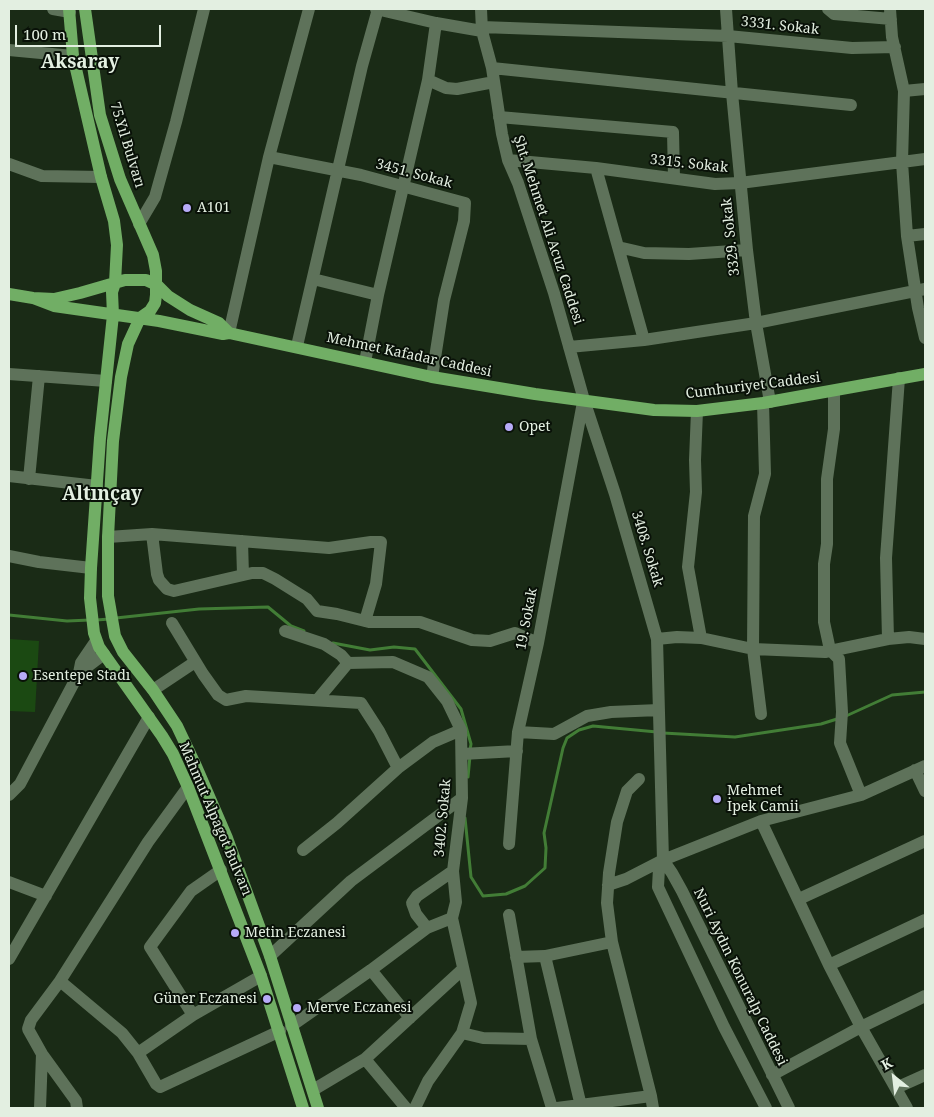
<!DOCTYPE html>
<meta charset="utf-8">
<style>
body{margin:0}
#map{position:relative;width:934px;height:1117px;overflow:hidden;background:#1a2b16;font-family:"Noto Serif",serif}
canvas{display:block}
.frame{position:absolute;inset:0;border:10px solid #e3efe1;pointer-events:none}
.north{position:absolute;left:869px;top:1052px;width:50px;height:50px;-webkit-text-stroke:4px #091108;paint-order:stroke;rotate:331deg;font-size:14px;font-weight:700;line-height:20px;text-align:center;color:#e3efe1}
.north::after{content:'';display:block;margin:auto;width:18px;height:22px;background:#e3efe1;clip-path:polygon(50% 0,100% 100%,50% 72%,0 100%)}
.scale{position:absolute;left:15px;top:25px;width:146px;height:22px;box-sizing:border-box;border:2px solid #e3efe1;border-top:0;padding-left:6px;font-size:15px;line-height:18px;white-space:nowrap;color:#e3efe1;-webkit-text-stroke:4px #091108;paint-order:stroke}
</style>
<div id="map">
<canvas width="934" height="1117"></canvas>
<div class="frame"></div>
<div class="north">K</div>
<div class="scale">100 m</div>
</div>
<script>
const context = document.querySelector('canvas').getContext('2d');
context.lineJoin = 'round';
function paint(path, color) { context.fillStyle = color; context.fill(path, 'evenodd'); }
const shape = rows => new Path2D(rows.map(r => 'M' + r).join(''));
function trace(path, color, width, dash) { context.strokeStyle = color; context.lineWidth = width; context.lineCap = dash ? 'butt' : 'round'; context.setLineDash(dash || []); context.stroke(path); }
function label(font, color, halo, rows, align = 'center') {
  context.font = font + ' "Noto Serif",serif'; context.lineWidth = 4; context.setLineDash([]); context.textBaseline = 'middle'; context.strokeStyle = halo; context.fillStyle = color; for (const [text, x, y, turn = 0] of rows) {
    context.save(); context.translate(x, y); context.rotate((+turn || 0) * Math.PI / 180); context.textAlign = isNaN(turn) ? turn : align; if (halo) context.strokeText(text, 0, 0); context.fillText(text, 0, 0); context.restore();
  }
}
const green = shape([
 [9,639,39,641,35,712,9,711]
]);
const stream = shape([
 [9,615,67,621,90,620],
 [116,618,199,609,268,607,291,626,304,631],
 [96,620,110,619],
 [333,643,370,650,394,647,415,649,461,709,471,744,470,750],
 [846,716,892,695,925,692],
 [663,733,735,737,821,724,837,719],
 [468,777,470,756],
 [465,818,471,877,483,896,506,894,525,886,545,868,546,848,544,833,563,748,567,738,579,730,593,726,657,732]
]);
const minor = shape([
 [53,9,70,12],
 [376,9,436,23,482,31],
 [481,9,482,31,492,68,502,134,508,160,518,183,554,293,584,400,615,494,657,639,663,860,659,868,658,887,724,1027,766,1108],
 [726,9,732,93,747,250,756,323,770,402],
 [828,9,834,14,891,19],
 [890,9,892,37,904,91,902,162,907,236,918,308,925,338],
 [482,27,728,36,852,48,895,47],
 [9,50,73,56],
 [492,68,851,105],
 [428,80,446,88,457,89,494,82],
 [904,91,925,89],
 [499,117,673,132,674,178],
 [269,157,361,175,465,203,464,221,444,300,432,377],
 [508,160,596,168,715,184,740,183,925,159],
 [9,164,42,176,101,177],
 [596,168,644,340],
 [139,224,155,197,176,122,204,9],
 [907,236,925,234],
 [618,247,644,253,689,254,747,250],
 [313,279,378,295],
 [229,333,269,157,309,9],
 [297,346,362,66,378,9],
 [569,347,644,340,756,323,925,289],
 [365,362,378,295,428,80,436,23],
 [9,374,106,381],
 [834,391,834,429,827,479,827,544,824,564,824,622,830,650,839,659,842,712,840,743,861,795],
 [697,411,695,460,696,492,688,567,701,638],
 [9,476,97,486],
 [29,479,39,376],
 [152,534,329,548,371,542,381,542,376,584,365,621],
 [108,537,152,534,157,574,159,580,167,589,174,591,252,573,263,573,275,579,307,599,317,611,337,614,369,622,420,622,472,640,490,641,515,633,538,643],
 [242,541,243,575],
 [9,556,39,562,91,568],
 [172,623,203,674,218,695,226,700,246,696,361,703,379,731,398,768],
 [285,631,324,644,341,655,348,663,393,662,428,677,447,701,461,730,462,798,453,871,456,902,452,918,471,1003,462,1033,428,1081,415,1108],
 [657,639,677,637,701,638,753,649,825,652,888,639,909,637,925,639],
 [888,639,886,558,899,378],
 [79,673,104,654],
 [153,690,195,662],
 [318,699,348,663],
 [761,714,753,649,754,516,765,474,763,403],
 [518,732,554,734,587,716,611,712,659,710],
 [462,754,517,751],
 [915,770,925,791],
 [639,779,627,791,617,822,609,873,607,903,612,942,651,1096,653,1108],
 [9,795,20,784,79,673,81,663,96,641],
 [761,821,829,965,861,1027,907,1108],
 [509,844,518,732,538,643,583,402],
 [303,850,337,823,398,768,433,742,461,730],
 [663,860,672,873,682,891,789,1108],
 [9,882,46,896],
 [608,885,626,879,663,860,761,821,861,795,925,766],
 [799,899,925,841],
 [509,915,531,1039,552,1108],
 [427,928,416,914,412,903,417,896,453,871],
 [270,956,351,881,462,798],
 [545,956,581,1106],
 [516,957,545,956,612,942],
 [9,959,149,717],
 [829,965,925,920],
 [371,970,410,1018],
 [60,981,122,1033,138,1053,156,1084,160,1087,280,1031],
 [193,1015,150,947,191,891,221,870],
 [291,1026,371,970,427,928,452,918],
 [462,1033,483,1038,531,1039],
 [138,1053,193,1015,261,976],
 [365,1059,406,1108],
 [772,1075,861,1027,925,996],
 [896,1088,925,1075],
 [313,1090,365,1059,463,969],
 [40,1108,42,1054],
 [77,1108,76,1101,42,1054,28,1029,31,1020,60,981,148,842,188,787],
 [557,1108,651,1096]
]);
const major = shape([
 [69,9,73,56,101,177,114,221,117,245,115,283,112,292,113,315,100,438,91,568,90,598,94,633,99,647,162,736,173,754,188,787,261,976,303,1108],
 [85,9,100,115,120,179,153,255,156,271,156,295,155,303,150,311,140,318,128,344,121,377,113,441,108,537,108,596,115,636,123,652,153,690,177,726,195,764,227,838,270,956,318,1108],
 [9,294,33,298,54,299,80,293,125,280,146,280,157,285,168,296,190,310,219,323,229,333],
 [33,298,54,306,159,321,223,334,229,333,432,377,535,394,654,410,697,411,763,403,925,374]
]);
const markers = [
 [187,208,5,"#b7abf8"],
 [509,427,5,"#b7abf8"],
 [23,676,5,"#b7abf8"],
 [717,799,5,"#b7abf8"],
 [235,933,5,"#b7abf8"],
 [267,999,5,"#b7abf8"],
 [297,1008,5,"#b7abf8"]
];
const streetNames = [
 ["3331. Sokak",780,26,6],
 ["75.Yıl Bulvarı",127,145,73],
 ["3315. Sokak",689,164,6],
 ["3451. Sokak",414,174,15],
 ["Şht. Mehmet Ali Acuz Caddesi",548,230,72],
 ["3329. Sokak",731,237,-96],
 ["Mehmet Kafadar Caddesi",409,355,12],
 ["Cumhuriyet Caddesi",753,386,-7],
 ["3408. Sokak",647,549,73],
 ["19. Sokak",527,619,-79],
 ["3402. Sokak",443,818,-85],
 ["Mahmut Alpagot Bulvarı",215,819,67],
 ["Nuri Aydın Konuralp Caddesi",740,977,64]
];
const poiNames = [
 ["A101",197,208],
 ["Opet",519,427],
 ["Esentepe Stadı",33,676],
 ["Mehmet",727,791],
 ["İpek Camii",727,807],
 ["Metin Eczanesi",245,933],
 ["Güner Eczanesi",257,999,"right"],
 ["Merve Eczanesi",307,1008]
];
const districtNames = [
 ["Aksaray",80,63],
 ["Altınçay",102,495]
];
paint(green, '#1b4912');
trace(stream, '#427d36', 3);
trace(minor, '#5e725a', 12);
trace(major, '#71ae65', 12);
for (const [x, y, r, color] of markers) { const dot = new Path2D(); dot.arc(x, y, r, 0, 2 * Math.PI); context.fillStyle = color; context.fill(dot); trace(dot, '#091108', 2); }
label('14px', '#e3efe1', '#091108', streetNames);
label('14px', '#e3efe1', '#091108', poiNames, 'left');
label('bold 19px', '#e3efe1', '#091108', districtNames);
</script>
